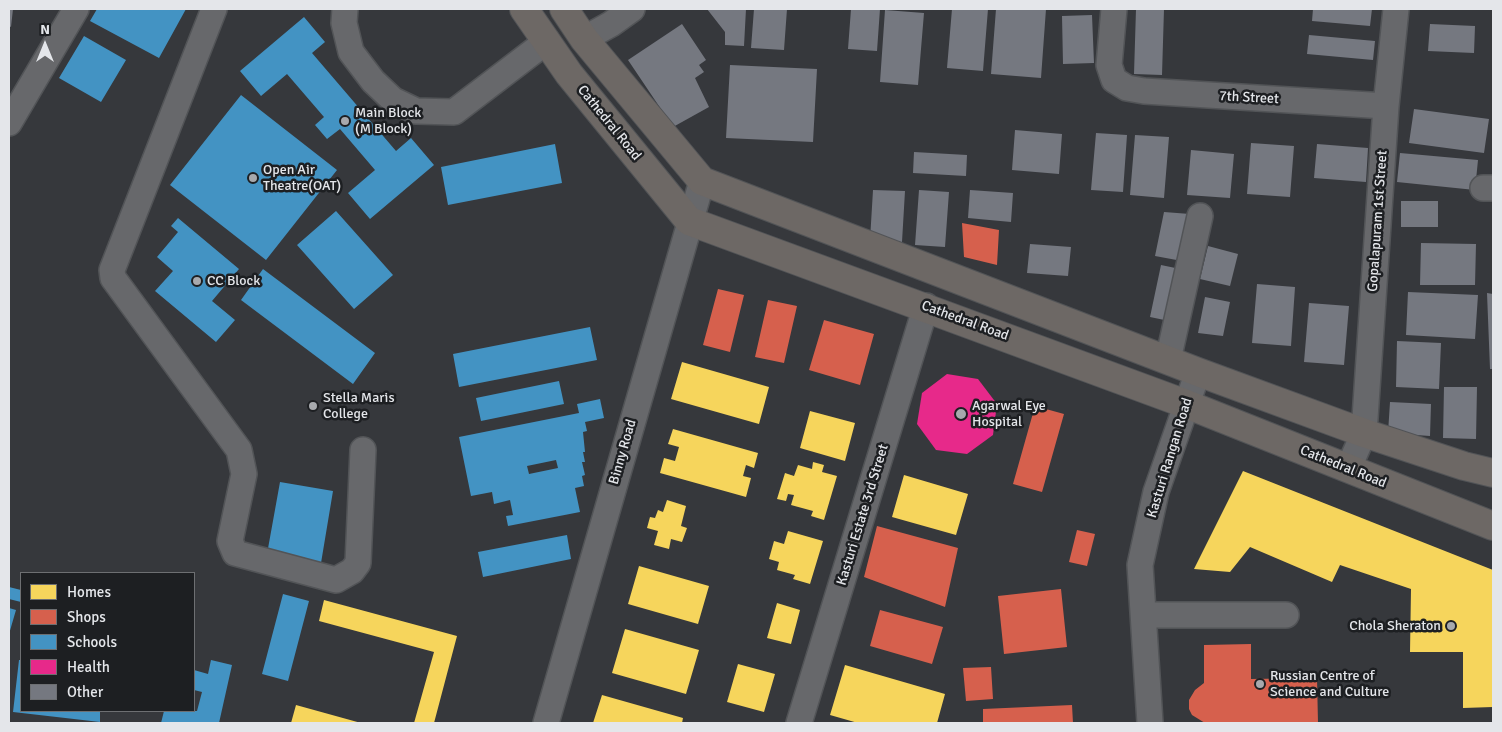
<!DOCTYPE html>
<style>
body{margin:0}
#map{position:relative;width:1502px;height:732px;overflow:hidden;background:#36383c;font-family:Signika,sans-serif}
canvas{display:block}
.frame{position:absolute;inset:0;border:10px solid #e4e6ea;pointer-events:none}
.legend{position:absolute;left:20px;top:572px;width:175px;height:140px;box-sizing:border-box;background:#1d1f22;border:1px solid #6d6f72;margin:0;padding:6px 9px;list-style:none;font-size:15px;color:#e4e6ea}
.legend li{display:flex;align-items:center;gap:10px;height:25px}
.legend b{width:25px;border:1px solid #6d6f72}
.north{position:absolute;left:20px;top:20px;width:50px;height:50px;-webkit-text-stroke:4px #1d1f22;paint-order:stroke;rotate:0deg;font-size:14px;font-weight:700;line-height:20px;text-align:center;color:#e4e6ea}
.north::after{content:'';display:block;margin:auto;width:18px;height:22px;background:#e4e6ea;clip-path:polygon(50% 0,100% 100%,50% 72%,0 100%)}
</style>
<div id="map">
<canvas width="1502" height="732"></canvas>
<div class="frame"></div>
<ul class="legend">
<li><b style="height:14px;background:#f6d55c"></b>Homes</li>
<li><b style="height:14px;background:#d6604d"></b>Shops</li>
<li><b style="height:14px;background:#4393c3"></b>Schools</li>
<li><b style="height:14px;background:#e7298a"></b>Health</li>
<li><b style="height:14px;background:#757880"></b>Other</li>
</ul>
<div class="north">N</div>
</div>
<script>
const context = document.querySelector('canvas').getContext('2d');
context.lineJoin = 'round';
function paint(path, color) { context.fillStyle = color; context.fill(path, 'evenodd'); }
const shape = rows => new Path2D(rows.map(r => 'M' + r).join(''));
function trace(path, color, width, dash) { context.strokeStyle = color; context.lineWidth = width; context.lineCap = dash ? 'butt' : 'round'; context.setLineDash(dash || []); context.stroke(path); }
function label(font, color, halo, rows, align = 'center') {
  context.font = font + ' Signika,sans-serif'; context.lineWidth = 5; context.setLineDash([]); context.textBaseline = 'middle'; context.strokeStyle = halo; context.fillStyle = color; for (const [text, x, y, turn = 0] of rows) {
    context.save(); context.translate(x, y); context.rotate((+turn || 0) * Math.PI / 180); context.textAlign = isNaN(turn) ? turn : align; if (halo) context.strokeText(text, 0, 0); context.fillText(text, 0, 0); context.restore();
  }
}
const homes = shape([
 [682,362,769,387,759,424,671,399],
 [810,411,855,423,845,461,800,448],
 [673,429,758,453,754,468,746,465,743,476,751,478,746,497,660,473,664,458,675,461,679,447,668,444],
 [813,462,824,465,822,472,837,476,824,520,811,516,813,511,791,505,794,495,788,494,786,501,777,499,785,473,794,476,798,465,812,469],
 [1243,471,1493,570,1493,707,1463,708,1463,652,1410,652,1411,589,1340,565,1332,582,1250,547,1230,572,1194,569],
 [904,475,968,494,956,535,892,517],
 [667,500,686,506,681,526,687,528,682,542,671,539,669,549,654,545,658,531,647,528,650,517,655,518,658,510,663,512],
 [788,531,823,541,810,584,793,579,795,575,777,570,779,562,769,559,774,541,784,544],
 [639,566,709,586,698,624,628,604],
 [324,600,457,636,434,723,414,723,434,652,319,621],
 [777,603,800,610,791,644,767,638],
 [625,629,699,650,686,694,612,673],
 [738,664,775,674,764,712,727,702],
 [845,665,945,694,937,723,858,723,830,715],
 [602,695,683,718,682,723,593,723],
 [296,705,361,723,291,723]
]);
const shops = shape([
 [962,223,999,230,997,265,964,257],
 [718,289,744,295,730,352,703,345],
 [768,300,797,306,784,363,755,357],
 [824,320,874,334,860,385,809,370],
 [1035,406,1064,414,1042,492,1013,484],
 [877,526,958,548,945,607,864,577],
 [1077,530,1095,534,1087,566,1069,562],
 [1061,589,1067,647,1004,654,998,596],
 [880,610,943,627,932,664,870,646],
 [1251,644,1251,679,1317,678,1318,723,1205,723,1192,715,1189,709,1189,700,1195,690,1204,683,1204,645],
 [991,667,993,699,966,701,963,668],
 [1072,705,1073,723,983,723,983,709]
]);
const schools = shape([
 [97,9,186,9,159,58,90,21],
 [304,17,325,42,312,53,396,151,411,138,434,165,370,219,348,193,375,170,340,129,327,139,315,125,324,117,287,74,261,96,240,71],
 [84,36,126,60,101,102,59,78],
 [241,95,337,170,266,260,170,185],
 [555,144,562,183,448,205,441,167],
 [336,211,393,275,354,309,297,245],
 [178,218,239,269,212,301,235,320,216,342,155,291,173,271,157,257,178,232,171,226],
 [263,269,375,353,353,384,241,300],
 [590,327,597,360,459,387,453,354],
 [559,381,564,404,481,421,476,398],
 [600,399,604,418,585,422,587,431,583,432,585,452,583,452,585,462,582,462,585,475,582,476,584,486,575,488,580,512,508,526,506,516,513,515,510,500,494,504,492,492,471,496,459,437,579,413,577,404],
 [556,460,558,468,529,474,527,466],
 [280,482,333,491,321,563,267,554],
 [567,535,571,559,483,577,478,552],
 [9,587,21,590,21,602,9,599],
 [283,594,309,601,288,681,262,674],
 [9,608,16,610,9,634],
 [19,660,21,660,21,711,100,711,100,722,13,712],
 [211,660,232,665,219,723,161,723,164,711,197,711,202,692,194,690,194,670,208,674]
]);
const health = shape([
 [947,374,978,379,997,404,993,435,967,454,936,450,917,424,922,393]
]);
const building = shape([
 [9,9,13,9,11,27,9,26],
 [707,9,746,9,744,46,725,45,725,32],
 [754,9,787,9,784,50,751,48],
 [851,9,880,9,877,51,848,49],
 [952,9,988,9,983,71,947,68],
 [996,9,1046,9,1041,78,991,74],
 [1136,9,1164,9,1162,75,1134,74],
 [1313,9,1372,9,1370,26,1312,21],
 [885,10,924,13,918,85,880,82],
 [1092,15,1094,63,1063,64,1062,16],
 [682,24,706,60,699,65,704,72,695,78,709,107,673,127,628,60],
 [1430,24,1475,26,1474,53,1428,51],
 [1309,35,1375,41,1373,60,1307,54],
 [730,65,817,69,813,142,726,138],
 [1414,109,1489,119,1484,153,1409,143],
 [1015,130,1062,134,1059,174,1012,170],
 [1096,133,1127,135,1123,192,1091,190],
 [1135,135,1169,137,1164,198,1130,195],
 [1251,143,1294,146,1290,197,1247,194],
 [1317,144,1368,148,1366,182,1314,178],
 [1191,150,1234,154,1230,198,1187,195],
 [914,152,967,155,966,176,913,173],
 [1400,153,1478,160,1475,190,1397,182],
 [873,190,905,191,902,242,870,240],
 [919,190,949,192,945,247,915,245],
 [970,190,1013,193,1011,222,968,218],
 [1401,201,1438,201,1438,227,1401,227],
 [1164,212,1190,214,1182,261,1155,256],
 [1421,243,1476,244,1475,285,1420,285],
 [1030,244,1071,247,1068,276,1027,273],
 [1208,246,1238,254,1230,286,1200,279],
 [1161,265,1185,270,1174,322,1150,317],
 [1257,284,1295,287,1291,346,1252,343],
 [1408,292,1478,295,1475,339,1406,335],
 [1487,293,1493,294,1493,369,1490,369],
 [1205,297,1230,302,1223,336,1198,333],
 [1309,303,1349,306,1344,365,1304,362],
 [1397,341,1441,343,1439,389,1396,387],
 [1444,387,1477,387,1476,439,1443,438],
 [1390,402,1431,404,1430,436,1388,433]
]);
const minor = shape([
 [214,9,112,270,113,278,239,450,244,474,230,541,235,553,336,580,352,571,358,563,363,450],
 [345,9,344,23,351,52,373,81,393,100,416,111,454,112,547,41],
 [1114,9,1109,65,1114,80,1127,88,1144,91,1386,106],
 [584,39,611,24,632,9],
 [9,123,76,9],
 [1483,188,1493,188],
 [1168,360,1200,216],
 [1348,469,1364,433,1386,106,1396,9],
 [1144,615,1286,615],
 [546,723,702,181],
 [799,723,926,306],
 [1150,723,1140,565,1156,492,1198,372]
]);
const major = shape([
 [524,9,569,74,689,221,1186,404,1493,526],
 [564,9,584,39,702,181,1198,372,1364,433,1464,466,1493,473]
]);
const markers = [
 [345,121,5,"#a7a9ad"],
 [253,178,5,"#a7a9ad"],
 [197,281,5,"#a7a9ad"],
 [313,406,5,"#a7a9ad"],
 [961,414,6,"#a7a9ad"],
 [1451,626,5,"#a7a9ad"],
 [1260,684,5,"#a7a9ad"]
];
const streetNames = [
 ["7th Street",1249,98,3],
 ["Cathedral Road",609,123,51],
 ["Gopalapuram 1st Street",1378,221,-86],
 ["Cathedral Road",965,321,20],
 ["Binny Road",623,452,-74],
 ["Kasturi Rangan Road",1170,458,-73],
 ["Cathedral Road",1343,467,22],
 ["Kasturi Estate 3rd Street",863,515,-73]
];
const poiNames = [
 ["Main Block",355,113],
 ["(M Block)",355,129],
 ["Open Air",263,170],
 ["Theatre(OAT)",263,186],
 ["CC Block",207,281],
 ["Stella Maris",323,398],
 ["College",323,414],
 ["Agarwal Eye",972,406],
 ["Hospital",972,422],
 ["Chola Sheraton",1441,626,"right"],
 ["Russian Centre of",1270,676],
 ["Science and Culture",1270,692]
];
paint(homes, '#f6d55c');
paint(shops, '#d6604d');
paint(schools, '#4393c3');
paint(health, '#e7298a');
paint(building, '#757880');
trace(minor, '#525457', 28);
trace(major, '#525457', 30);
trace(minor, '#67686b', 25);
trace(major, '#6d6865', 28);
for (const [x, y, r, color] of markers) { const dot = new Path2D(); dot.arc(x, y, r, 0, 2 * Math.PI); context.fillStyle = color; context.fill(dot); trace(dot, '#1d1f22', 2); }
label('14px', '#e4e6ea', '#1d1f22', streetNames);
label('14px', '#e4e6ea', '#1d1f22', poiNames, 'left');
</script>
